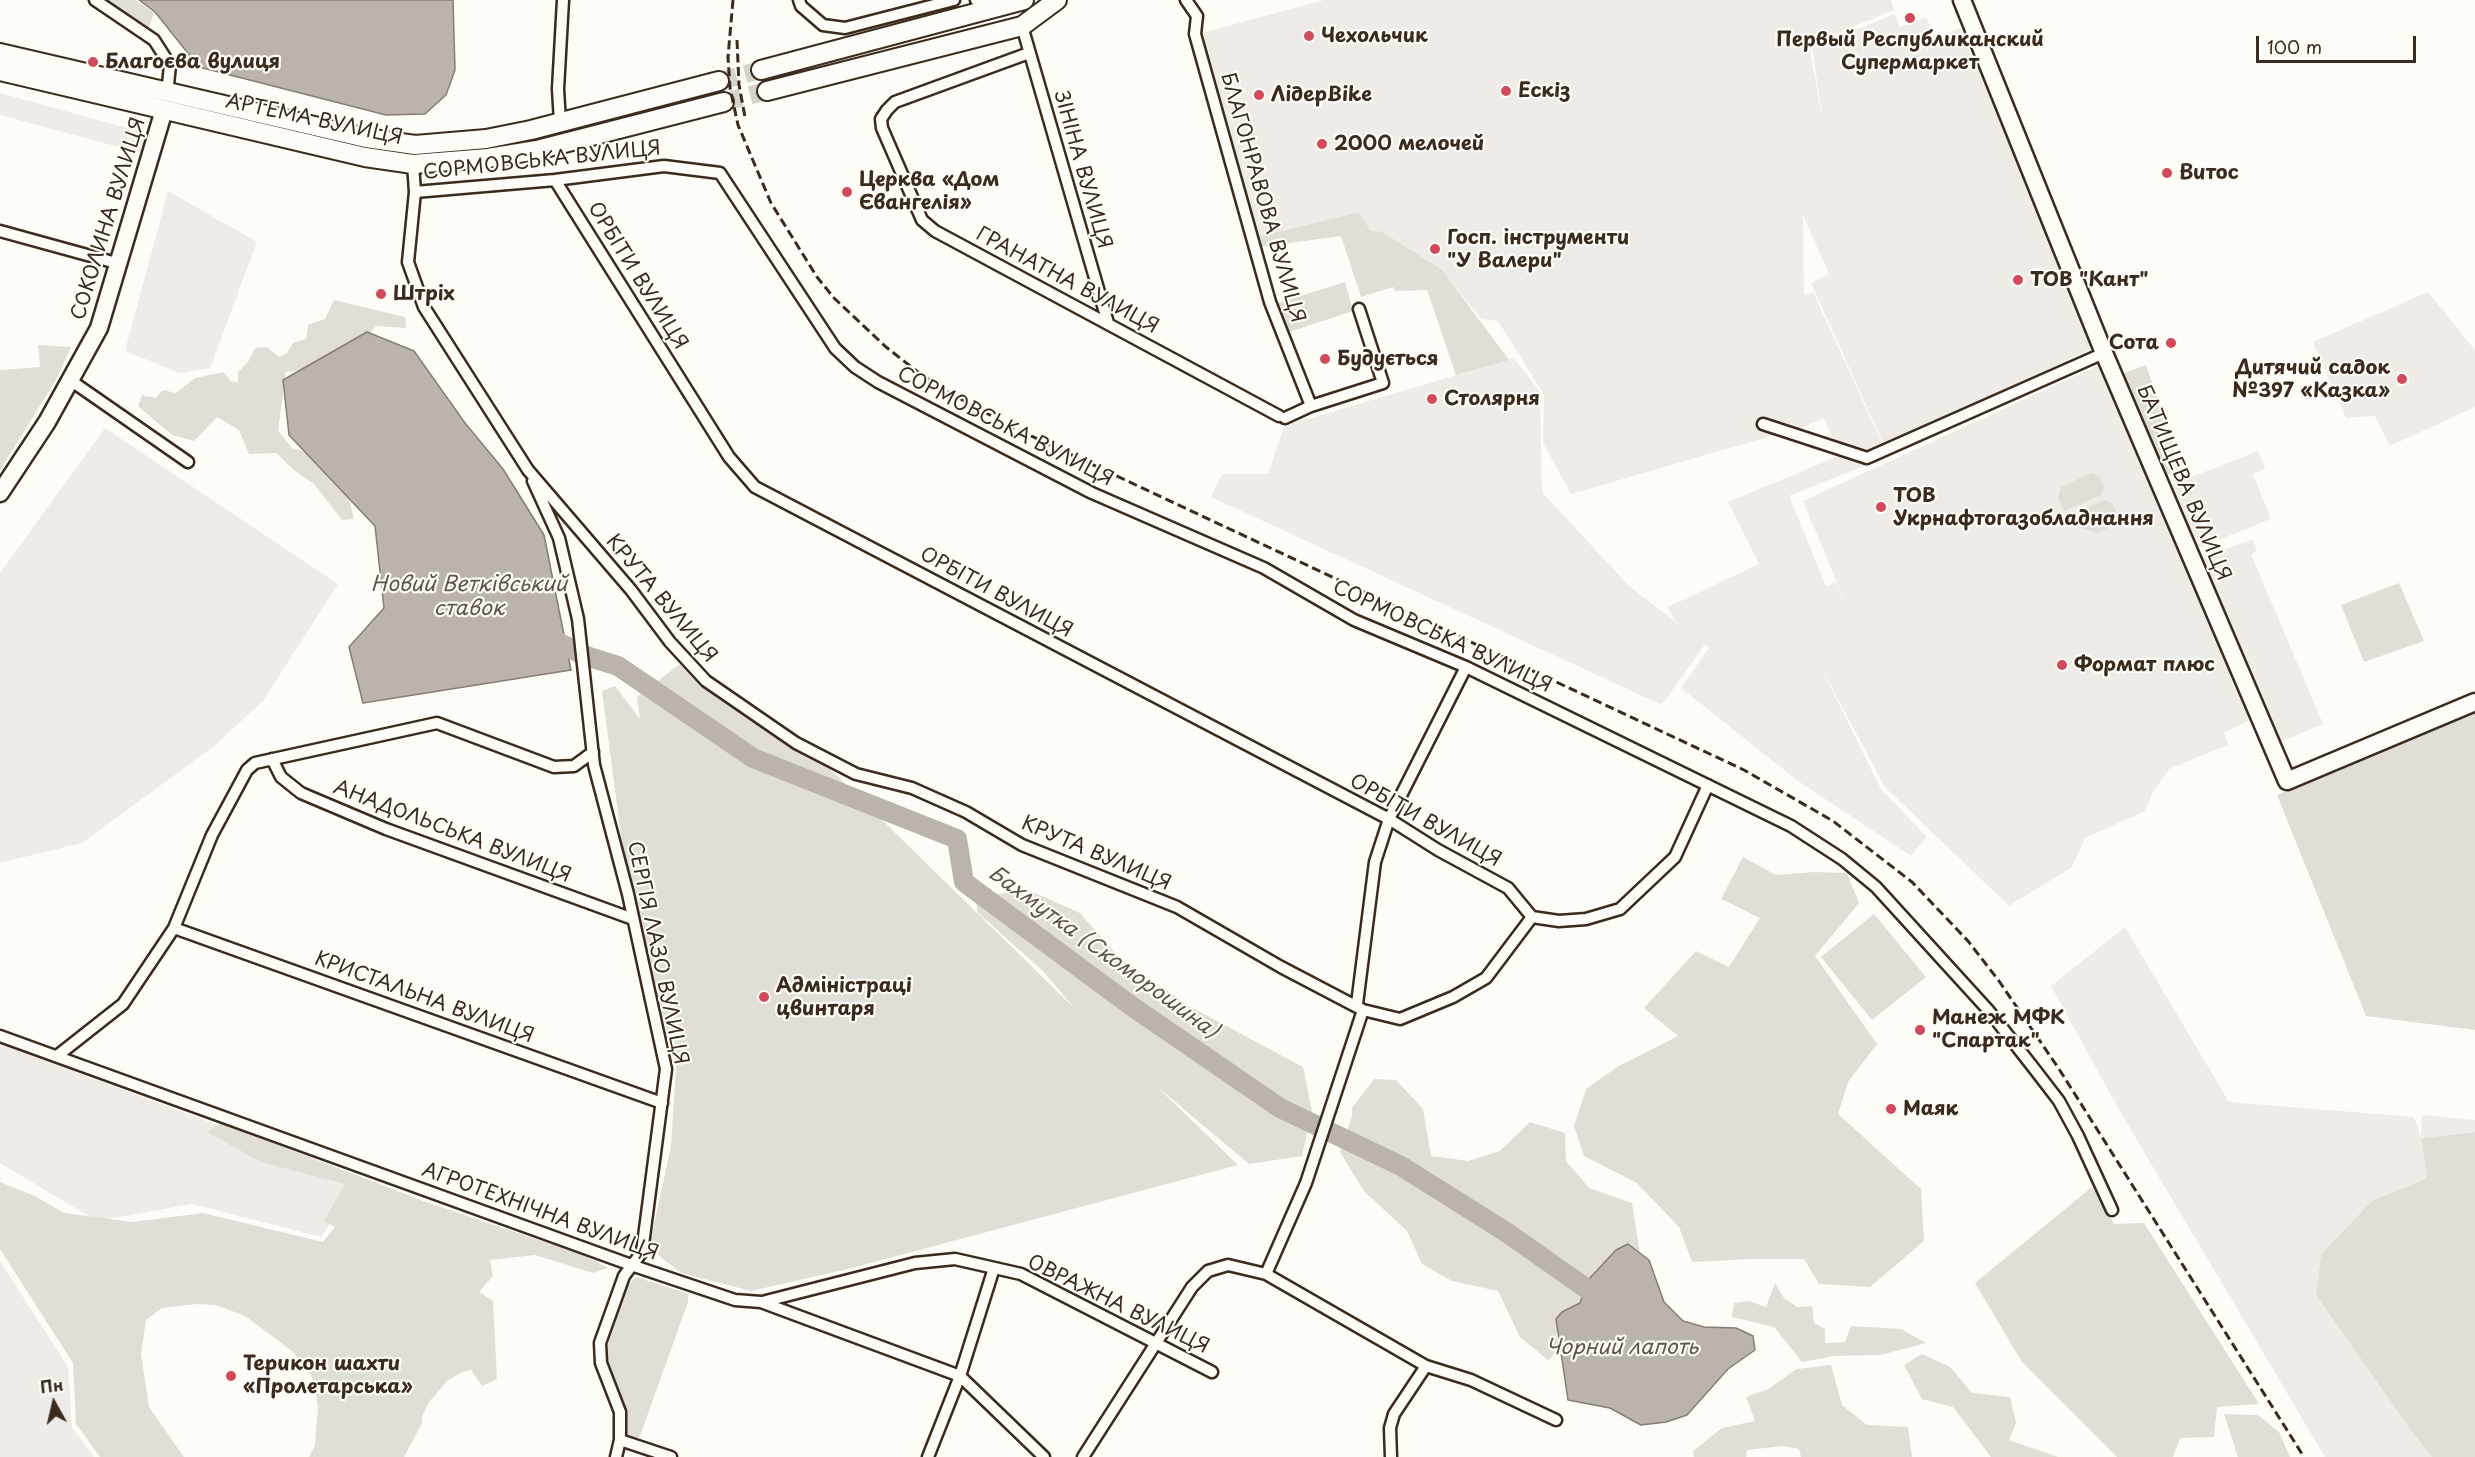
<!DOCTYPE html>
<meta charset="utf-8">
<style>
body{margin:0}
#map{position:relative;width:2475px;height:1457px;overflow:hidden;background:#fdfcf7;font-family:"Playpen Sans",sans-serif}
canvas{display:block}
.north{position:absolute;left:24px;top:1373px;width:60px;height:60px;-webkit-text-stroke:4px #fdfcf7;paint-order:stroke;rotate:352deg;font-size:16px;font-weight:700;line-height:24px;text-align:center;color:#3b2a1e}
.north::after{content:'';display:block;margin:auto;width:21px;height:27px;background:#3b2a1e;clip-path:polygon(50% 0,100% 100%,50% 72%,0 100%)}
.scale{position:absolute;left:2256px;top:36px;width:160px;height:27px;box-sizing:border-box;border:3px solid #3b2a1e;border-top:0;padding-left:8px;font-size:18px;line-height:21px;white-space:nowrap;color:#3b2a1e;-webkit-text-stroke:4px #fdfcf7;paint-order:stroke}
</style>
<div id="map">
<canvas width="2475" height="1457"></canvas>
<div class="north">Пн</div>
<div class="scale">100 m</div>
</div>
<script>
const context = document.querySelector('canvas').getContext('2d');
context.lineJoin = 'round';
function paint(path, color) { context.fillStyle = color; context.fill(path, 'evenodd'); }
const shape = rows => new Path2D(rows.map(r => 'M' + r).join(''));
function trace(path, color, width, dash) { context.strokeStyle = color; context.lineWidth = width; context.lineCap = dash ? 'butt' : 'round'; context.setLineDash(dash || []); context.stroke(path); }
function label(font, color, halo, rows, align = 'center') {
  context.font = font + ' "Playpen Sans",sans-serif'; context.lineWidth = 4.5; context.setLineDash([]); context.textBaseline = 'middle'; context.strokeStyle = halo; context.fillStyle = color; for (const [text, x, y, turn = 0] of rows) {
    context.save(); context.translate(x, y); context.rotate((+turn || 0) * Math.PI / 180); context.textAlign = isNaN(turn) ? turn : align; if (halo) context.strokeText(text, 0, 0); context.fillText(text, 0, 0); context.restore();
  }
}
const built = shape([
 [1324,0,1891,0,1894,10,1809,45,1824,127,1812,47,1895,14,1900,27,1926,17,1936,38,1960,28,2096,347,1884,445,1811,283,1829,274,1803,215,1804,295,1813,292,1888,456,1789,496,1826,586,1836,582,1856,628,1803,501,2099,365,2251,720,2224,732,2228,745,2169,769,2153,792,2145,811,2085,838,2072,867,2009,906,1885,787,1818,662,1881,789,1927,837,1911,856,1798,781,1681,688,1709,648,1705,644,1662,705,1211,497,1222,474,1268,474,1284,426,1514,358,1540,392,1542,492,1629,586,1686,630,1674,620,1668,607,1759,564,1728,502,1841,455,1823,418,1806,426,1571,494,1543,443,1544,395,1498,321,1481,319,1442,271,1370,231,1359,212,1257,237,1198,34],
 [0,93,145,133,141,153,0,115],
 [168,191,257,242,210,368,180,373,125,351],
 [2428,292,2475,350,2475,407,2390,446,2375,416,2346,418,2313,342],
 [105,428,338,584,263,701,213,747,82,843,0,863,0,573],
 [2258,451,2266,468,2253,474,2271,519,2198,548,2171,485],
 [2253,539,2257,551,2251,554,2323,724,2280,742,2203,558],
 [2125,927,2229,1102,2414,1117,2421,1136,2422,1115,2475,1120,2475,1132,2421,1138,2427,1178,2372,1201,2321,1254,2316,1295,2412,1432,2432,1457,2325,1457,2118,1108,2051,986],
 [0,1044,360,1178,321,1237,192,1204,97,1221,0,1163],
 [0,1261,68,1367,72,1427,94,1457,0,1457]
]);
const green = shape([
 [106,0,135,0,154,13,149,28],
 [1359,212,1370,230,1382,232,1442,270,1509,360,1456,375,1427,290,1395,291,1393,287,1361,297,1341,236,1260,247,1257,237],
 [1345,282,1353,311,1286,333,1275,304],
 [334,300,405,317,406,328,376,326,360,345,319,368,286,372,278,431,292,448,319,456,339,477,349,499,354,519,342,520,314,484,294,470,276,453,249,454,239,430,217,417,194,441,172,435,138,406,142,395,155,398,163,390,176,393,195,378,223,372,231,381,238,383,238,372,248,362,255,348,267,347,279,357,287,353,293,343,306,339,308,325,325,319],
 [38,345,71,347,56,380,0,470,0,370,40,367],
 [2146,365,2175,451,2182,461,2180,469,2165,476,2120,381,2122,374],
 [2091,473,2099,476,2104,487,2101,495,2064,511,2058,498,2061,487],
 [2104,500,2112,503,2118,516,2116,524,2097,533,2070,524,2070,516],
 [2399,583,2424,641,2364,662,2341,605],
 [680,664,769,731,828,767,1074,1008,1044,972,978,913,975,898,1026,889,1080,913,1120,958,1189,1006,1303,1067,1312,1111,1302,1156,1249,1164,1154,1084,1238,1165,852,1268,751,1291,681,1273,649,1248,671,1146,676,1067,625,866,602,691,615,686,640,719,637,697],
 [2475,712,2475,1030,2366,1016,2277,795,2363,756],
 [1743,857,1776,875,1814,872,1847,873,1859,903,1815,956,1877,1044,1848,1082,1838,1114,1921,1189,1924,1241,1870,1287,1819,1284,1804,1259,1751,1259,1692,1262,1679,1227,1637,1183,1584,1156,1574,1126,1586,1089,1617,1067,1678,1036,1644,1008,1696,951,1729,967,1760,918,1721,899],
 [1874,914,1926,977,1872,1020,1821,957],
 [1374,1079,1396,1080,1423,1109,1431,1156,1468,1161,1500,1151,1530,1122,1565,1133,1566,1161,1589,1188,1632,1203,1640,1254,1628,1245,1616,1250,1589,1279,1580,1303,1562,1312,1556,1335,1559,1345,1549,1361,1520,1337,1498,1291,1452,1281,1422,1264,1407,1231,1364,1191,1340,1152,1352,1116,1352,1108],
 [221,1123,426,1202,586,1256,608,1268,593,1273,535,1255,490,1260,493,1276,479,1292,493,1301,497,1379,482,1386,471,1370,462,1372,447,1381,429,1402,422,1417,422,1423,404,1457,309,1457,315,1445,318,1407,313,1378,292,1351,245,1316,216,1305,197,1304,162,1308,146,1320,141,1354,149,1407,184,1457,100,1457,76,1424,73,1363,0,1249,0,1182,35,1196,64,1213,133,1222,203,1213,323,1242,335,1227,324,1221,345,1184,261,1162,207,1132],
 [2475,1132,2475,1457,2432,1457,2412,1432,2316,1295,2321,1254,2372,1201,2427,1178,2421,1138],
 [2092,1187,2114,1224,2144,1223,2259,1404,2217,1407,2214,1437,2180,1438,2173,1457,2117,1457,2022,1362,1975,1283],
 [636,1277,683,1292,688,1295,688,1302,640,1436,634,1440,627,1439,623,1432,624,1407,615,1379,608,1366,606,1351,627,1286],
 [1775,1283,1784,1298,1797,1307,1812,1306,1814,1323,1825,1329,1825,1343,1845,1342,1851,1326,1901,1329,1926,1343,1881,1355,1834,1356,1802,1362,1774,1327,1732,1317,1734,1303,1749,1301,1766,1307],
 [1922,1354,1950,1367,1972,1393,2010,1397,2016,1423,2009,1440,2058,1457,1991,1457,1953,1407,1922,1399,1904,1365],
 [1831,1365,1842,1405,1867,1425,1908,1427,1912,1457,1801,1457,1799,1449,1783,1446,1747,1450,1746,1457,1694,1457,1693,1451,1722,1428,1755,1421,1746,1397,1768,1389,1797,1369],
 [2224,1414,2258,1415,2279,1432,2290,1457,2238,1457]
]);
const water = shape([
 [139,0,453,0,455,70,446,95,425,114,386,115,199,67,155,12,139,0],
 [367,332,414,351,465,423,503,469,544,535,571,670,363,703,349,647,384,608,375,526,289,435,283,380,367,332],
 [1628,1244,1649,1260,1664,1302,1683,1321,1704,1327,1736,1328,1753,1336,1755,1350,1728,1369,1687,1415,1666,1422,1641,1425,1610,1408,1568,1400,1556,1319,1562,1312,1580,1303,1589,1279,1616,1250,1628,1244]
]);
const river = shape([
 [543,634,583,655,618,666,753,758,957,839,964,882,1130,1005,1280,1108,1401,1166,1506,1232,1607,1303]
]);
const primaryTunnel = shape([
 [719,81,761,70],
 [724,102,767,91]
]);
const street = shape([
 [95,0,154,40,170,65,167,95],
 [799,0,801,6,823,25,845,28,954,0],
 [976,0,999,2],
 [1186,0,1197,16,1195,34,1270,302,1311,406,1285,418],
 [1022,26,1108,323],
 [1029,53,895,102,887,110,881,119,882,128,922,220,935,231,1279,416],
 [560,122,558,89,563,0],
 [413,164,415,192,408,262,424,307,528,470,631,590,670,642,706,681,796,743,856,774,912,788,966,812,1022,845,1177,907,1281,967,1363,1010,1400,1019,1453,997,1486,978,1532,917,1559,921,1586,919,1620,909,1675,857,1708,785],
 [555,180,729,457,755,487,1389,819,1438,850,1508,888,1532,917],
 [415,192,555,180,664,166,720,173,835,348,855,367,878,382,1092,493,1264,568,1354,620,1466,667,1791,826,1842,859,1876,887,1989,1011,2036,1071,2059,1101,2078,1136,2112,1210],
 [0,231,120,264],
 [70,380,188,462],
 [1311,406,1383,383,1359,309],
 [1763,424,1867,458,2104,353],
 [533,481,559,538,578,619,594,765,628,894,666,1069,642,1252,624,1276,600,1343,601,1363,620,1412,620,1440,616,1457],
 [272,759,281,777,301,793,386,829,633,919],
 [174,928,662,1103],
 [1357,1004,1375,862,1389,819,1466,667],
 [0,1036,634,1266,735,1300,761,1302,960,1376,1044,1457],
 [57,1056,123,1004,174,928,212,835,247,770,255,763,437,723,554,767,574,766,593,752],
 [1266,1274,1306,1183,1363,1010],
 [762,1302,915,1263,955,1259,1021,1274,1212,1372],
 [620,1440,671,1457],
 [928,1457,960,1376,994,1268],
 [1083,1457,1192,1287,1208,1271,1228,1265,1266,1274,1426,1366,1471,1380,1556,1420],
 [1391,1457,1390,1428,1394,1414,1426,1366]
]);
const secondary = shape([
 [1962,0,2104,353,2287,781,2475,702],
 [0,493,47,422,99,328,164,110]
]);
const primary = shape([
 [0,53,366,138,415,145,486,139,531,130,719,81],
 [761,70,1024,0],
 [0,71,365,157,413,164,488,158,537,150,724,102],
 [767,91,1022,26,1057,0]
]);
const rail = shape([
 [733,0,728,57,730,88,738,125,771,203,817,277,834,298,886,347,914,369,941,388,1010,426,1744,770,1833,821,1912,882,1968,941,1999,981,2059,1069,2304,1457],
 [737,40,739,85,745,117]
]);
const markers = [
 [1910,18,6,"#d1495b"],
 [1309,36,6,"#d1495b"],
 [93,62,6,"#d1495b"],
 [1506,91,6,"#d1495b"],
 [1259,95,6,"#d1495b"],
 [1322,144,6,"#d1495b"],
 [2167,173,6,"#d1495b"],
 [847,192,6,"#d1495b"],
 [1435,249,6,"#d1495b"],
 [2018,280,6,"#d1495b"],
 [381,294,6,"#d1495b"],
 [2171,343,6,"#d1495b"],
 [1325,359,6,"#d1495b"],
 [2402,379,6,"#d1495b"],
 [1432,399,6,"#d1495b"],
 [1881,507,6,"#d1495b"],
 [2062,665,6,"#d1495b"],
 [764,997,6,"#d1495b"],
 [1920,1030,6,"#d1495b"],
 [1891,1109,6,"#d1495b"],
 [231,1376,6,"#d1495b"]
];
const poiNames = [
 ["Чехольчик",1321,36],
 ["Первый Республиканский",1910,40,"center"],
 ["Супермаркет",1910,63,"center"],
 ["Благоєва вулиця",105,62],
 ["Ескіз",1518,91],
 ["ЛідерBike",1271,95],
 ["2000 мелочей",1334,144],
 ["Витос",2179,173],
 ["Церква «Дом",859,180],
 ["Євангелія»",859,203],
 ["Госп. інструменти",1447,238],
 ["\"У Валери\"",1447,261],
 ["ТОВ \"Кант\"",2030,280],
 ["Штріх",393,294],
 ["Сота",2159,343,"right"],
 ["Будується",1337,359],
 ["Дитячий садок",2390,368,"right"],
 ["№397 «Казка»",2390,391,"right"],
 ["Столярня",1444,399],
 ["ТОВ",1893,496],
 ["Укрнафтогазобладнання",1893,519],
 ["Формат плюс",2074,665],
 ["Адміністраці",776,986],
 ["цвинтаря",776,1009],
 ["Манеж МФК",1932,1018],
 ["\"Спартак\"",1932,1041],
 ["Маяк",1903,1109],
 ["Терикон шахти",243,1364],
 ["«Пролетарська»",243,1387]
];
const streetNames = [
 ["АРТЕМА ВУЛИЦЯ",314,120,12],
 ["СОРМОВСЬКА ВУЛИЦЯ",542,161,-6],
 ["ЗІНІНА ВУЛИЦЯ",1082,170,74],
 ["БЛАГОНРАВОВА ВУЛИЦЯ",1262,198,74],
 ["СОКОЛИНА ВУЛИЦЯ",109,219,-73],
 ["ОРБІТИ ВУЛИЦЯ",637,276,58],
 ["ГРАНАТНА ВУЛИЦЯ",1067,281,28],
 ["СОРМОВСЬКА ВУЛИЦЯ",1005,427,27],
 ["БАТИЩЕВА ВУЛИЦЯ",2183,483,67],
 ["ОРБІТИ ВУЛИЦЯ",996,593,28],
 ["КРУТА ВУЛИЦЯ",661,599,50],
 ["СОРМОВСЬКА ВУЛИЦЯ",1442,637,25],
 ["ОРБІТИ ВУЛИЦЯ",1425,821,29],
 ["АНАДОЛЬСЬКА ВУЛИЦЯ",452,832,21],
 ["КРУТА ВУЛИЦЯ",1096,854,23],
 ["СЕРГІЯ ЛАЗО ВУЛИЦЯ",657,953,78],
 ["КРИСТАЛЬНА ВУЛИЦЯ",424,998,20],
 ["АГРОТЕХНІЧНА ВУЛИЦЯ",540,1212,20],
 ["ОВРАЖНА ВУЛИЦЯ",1118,1305,26]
];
const waterNames = [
 ["Новий Ветківський",469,585],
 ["ставок",469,609],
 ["Бахмутка (Скоморошина)",1103,953,36],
 ["Чорний лапоть",1622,1348]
];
paint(built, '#efece7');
paint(green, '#e1ded7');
paint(water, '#bbb4ad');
trace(water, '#887d74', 1.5);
trace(river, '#bbb4ad', 20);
trace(primaryTunnel, '#d6d2cc', 18, [18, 9]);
trace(street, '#3b2a1e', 15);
trace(secondary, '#3b2a1e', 21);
trace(primary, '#3b2a1e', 22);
trace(street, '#fdfcf7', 10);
trace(secondary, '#fdfcf7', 16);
trace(primary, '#fdfcf7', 18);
trace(rail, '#3b2a1e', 3, [9, 4.5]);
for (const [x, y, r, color] of markers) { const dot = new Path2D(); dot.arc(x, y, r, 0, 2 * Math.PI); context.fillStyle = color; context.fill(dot); trace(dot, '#fdfcf7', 2); }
label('bold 20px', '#3b2a1e', '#fdfcf7', poiNames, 'left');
label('20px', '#3b2a1e', '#fdfcf7', streetNames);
label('italic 21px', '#615349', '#fdfcf7', waterNames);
</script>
